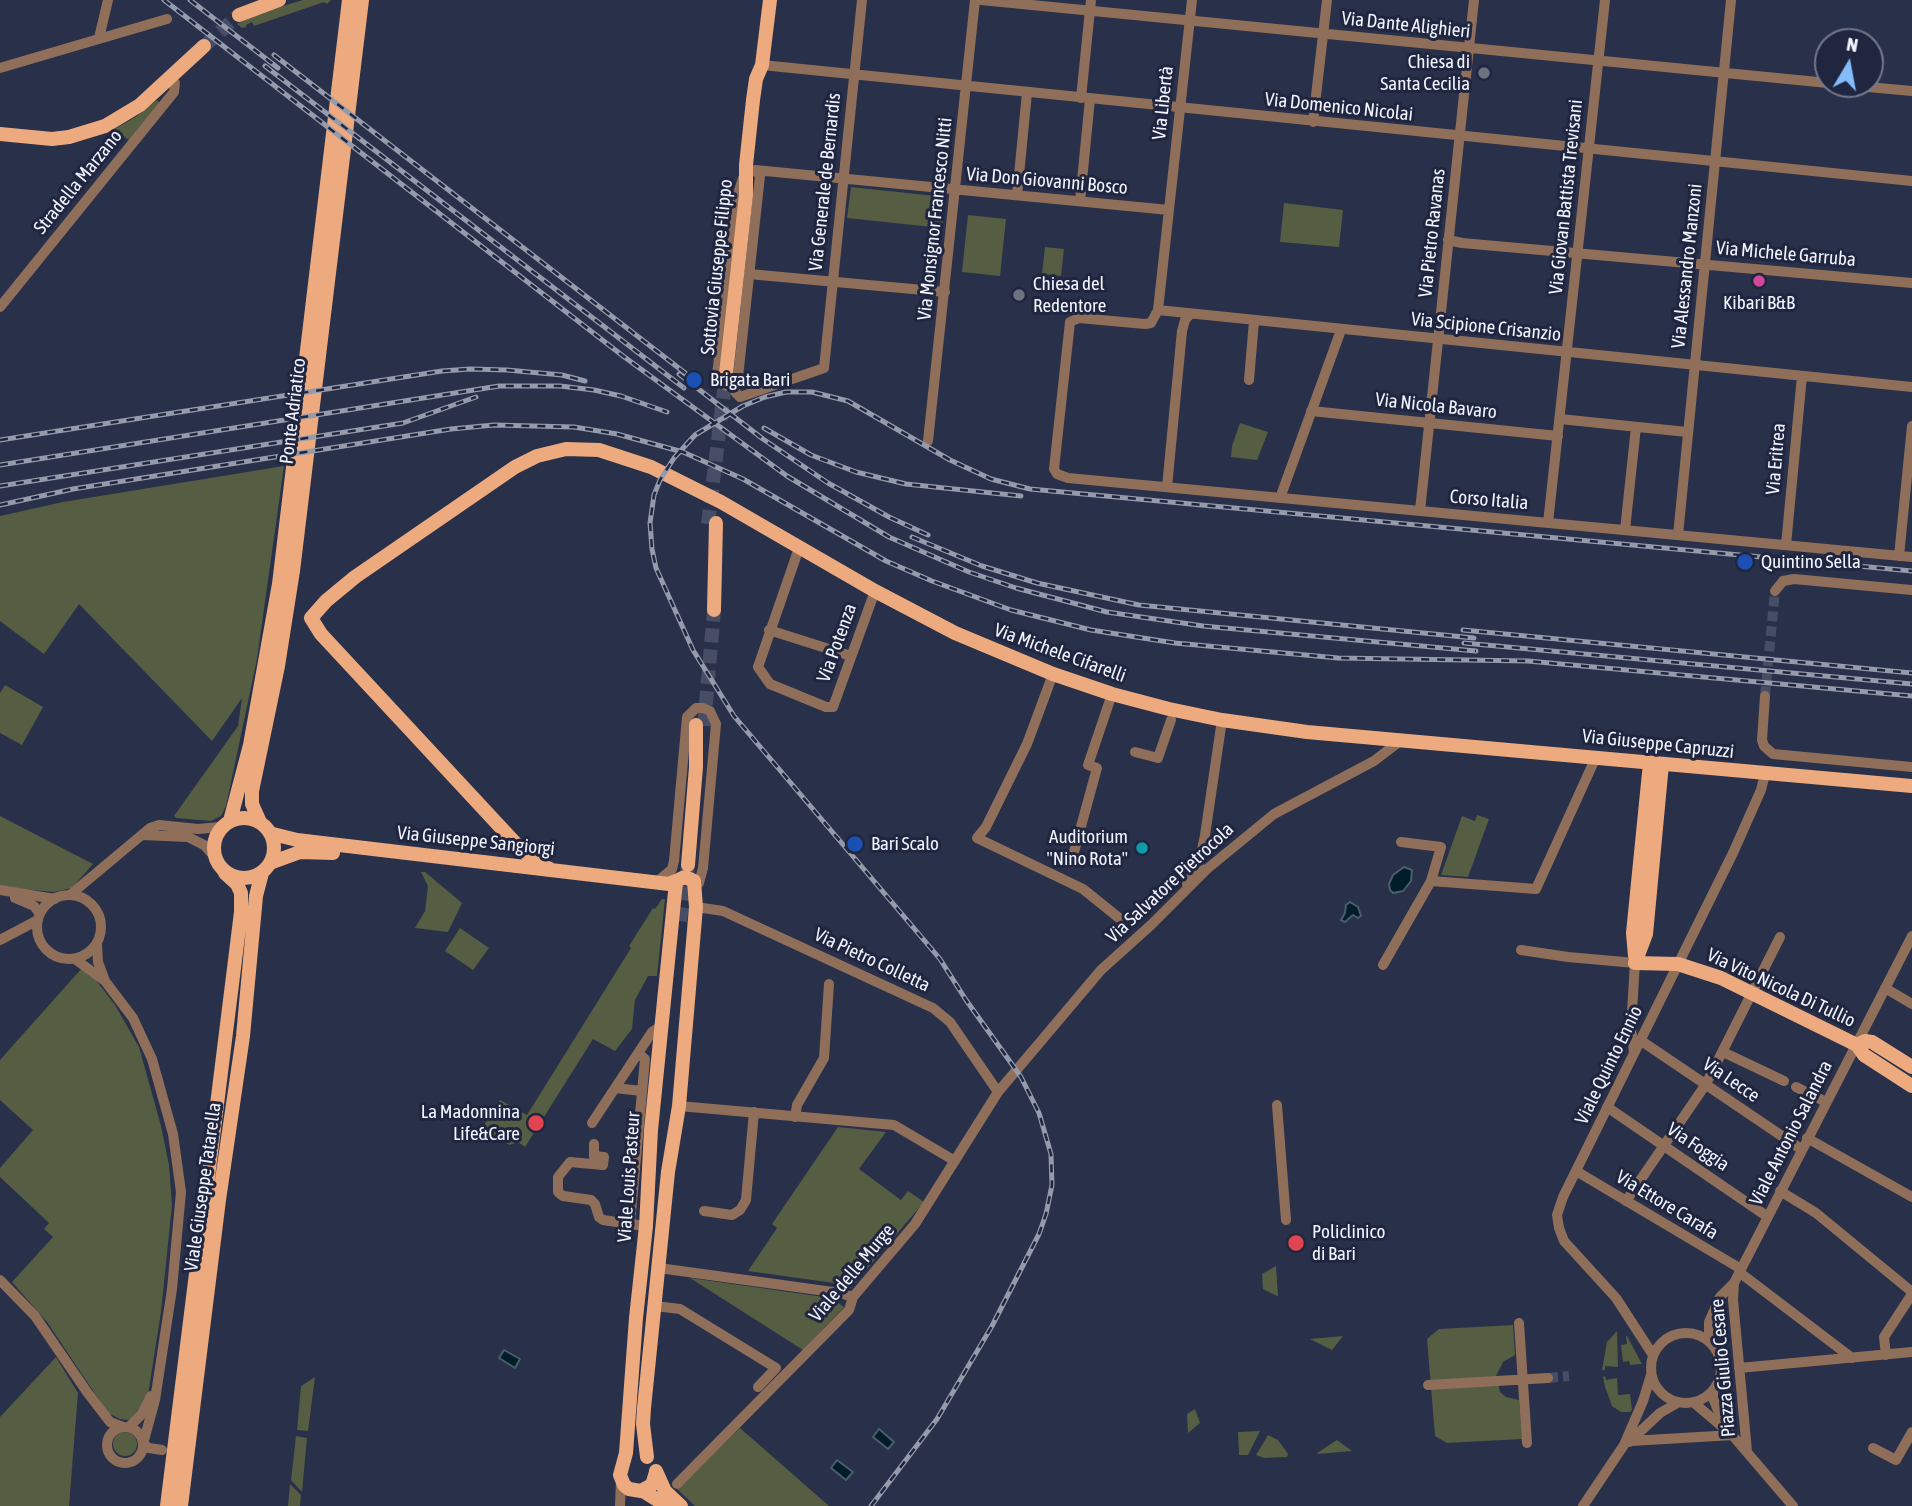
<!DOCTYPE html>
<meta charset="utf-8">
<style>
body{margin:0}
#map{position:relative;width:1912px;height:1506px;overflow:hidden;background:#293049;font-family:"Asap Condensed",sans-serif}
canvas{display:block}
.north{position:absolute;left:1814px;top:28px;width:70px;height:70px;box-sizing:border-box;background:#20263f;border:2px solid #74788b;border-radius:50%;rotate:10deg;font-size:19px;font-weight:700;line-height:28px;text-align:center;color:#f1f4fe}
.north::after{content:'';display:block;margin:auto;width:24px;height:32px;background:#83bcfb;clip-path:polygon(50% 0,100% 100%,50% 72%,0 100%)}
</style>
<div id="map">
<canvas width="1912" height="1506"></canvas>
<div class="north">N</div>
</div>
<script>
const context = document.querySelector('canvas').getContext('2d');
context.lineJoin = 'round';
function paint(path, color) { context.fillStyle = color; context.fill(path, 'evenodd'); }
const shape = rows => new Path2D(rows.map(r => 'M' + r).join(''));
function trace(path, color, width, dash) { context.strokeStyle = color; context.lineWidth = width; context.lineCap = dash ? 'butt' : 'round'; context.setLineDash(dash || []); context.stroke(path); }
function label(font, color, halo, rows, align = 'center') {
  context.font = font + ' "Asap Condensed",sans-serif'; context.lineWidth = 6; context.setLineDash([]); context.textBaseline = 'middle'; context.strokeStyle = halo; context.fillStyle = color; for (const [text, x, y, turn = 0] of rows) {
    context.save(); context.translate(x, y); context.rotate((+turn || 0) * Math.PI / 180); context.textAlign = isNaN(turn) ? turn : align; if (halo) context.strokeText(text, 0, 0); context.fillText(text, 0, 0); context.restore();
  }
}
const green = shape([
 [303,0,331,0,327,4,324,2,254,26,252,22,246,25,246,27,242,28,237,24,253,15],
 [157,100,160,103,129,140,113,130,137,116],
 [851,187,945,197,942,228,847,218],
 [1284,203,1343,210,1339,247,1280,242],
 [968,215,1006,219,1000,276,962,272],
 [1045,247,1064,249,1061,276,1042,274],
 [1240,423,1268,432,1257,460,1231,457,1232,446],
 [284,466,257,659,226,806,221,816,211,821,176,818,174,816,238,726,242,698,212,741,79,604,44,654,0,621,0,516,63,502],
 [5,685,43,707,22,745,0,733,0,693],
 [1477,815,1489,819,1468,877,1441,875,1462,816,1475,821],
 [0,816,93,864,72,888,54,892,0,887],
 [421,872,425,872,462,903,448,932,415,928,425,911,428,886],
 [662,899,665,899,657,976,648,976,635,1000,632,1029,615,1051,593,1039,525,1147,518,1142,510,1145,481,1130,500,1100,527,1115,631,948,629,946,653,908,655,909],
 [460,928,489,948,473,970,445,951],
 [82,968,89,971,115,1005,139,1047,161,1126,169,1165,172,1205,161,1312,148,1395,133,1419,127,1420,120,1419,108,1413,47,1322,12,1282,53,1237,44,1229,49,1223,0,1177,0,1168,33,1130,0,1100,0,1060],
 [838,1127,886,1132,859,1169,901,1200,908,1191,924,1202,850,1289,841,1289,841,1284,748,1271,777,1228,772,1224],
 [1276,1266,1278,1296,1277,1296,1263,1289,1262,1274],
 [690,1278,831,1298,844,1307,803,1350],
 [1513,1325,1515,1355,1503,1362,1496,1376,1500,1392,1506,1397,1519,1400,1522,1439,1447,1443,1435,1436,1427,1339,1439,1329],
 [1617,1331,1618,1367,1605,1366,1605,1370,1602,1370,1607,1342],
 [1343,1336,1332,1350,1310,1339],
 [1626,1336,1627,1336,1642,1364,1630,1365,1629,1361,1623,1362,1621,1345,1627,1344],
 [56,1357,78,1393,69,1506,0,1506,0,1417],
 [1605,1376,1606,1380,1617,1378,1618,1395,1630,1394,1632,1410,1630,1412,1621,1412,1612,1406,1605,1387,1603,1377],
 [315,1377,308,1431,297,1430,301,1386],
 [1195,1409,1200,1423,1188,1433,1187,1414],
 [740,1428,829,1506,695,1506,677,1489],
 [1260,1431,1248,1455,1239,1455,1238,1432],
 '113 1444a12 12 0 1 1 24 0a12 12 0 1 1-24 0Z',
 [1268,1435,1278,1440,1288,1454,1287,1457,1264,1458,1256,1455],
 [296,1436,307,1438,302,1492,291,1480],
 [1337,1440,1352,1451,1317,1454,1317,1453],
 [290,1484,301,1495,300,1506,288,1506]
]);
const water = shape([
 [1404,867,1412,870,1411,881,1403,891,1393,893,1390,890,1389,884,1393,875,1404,867],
 [1350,902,1358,907,1361,916,1358,918,1353,915,1345,922,1341,920,1345,913,1346,905,1350,902],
 [504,1350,520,1359,515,1368,499,1358,504,1350],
 [879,1429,894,1442,888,1449,873,1437,879,1429],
 [837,1460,853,1472,846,1480,831,1468,837,1460]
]);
const minorTunnel = shape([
 [1765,696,1775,591],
 [1548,1378,1569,1376]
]);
const majorTunnel = shape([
 [204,46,239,15],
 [708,524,726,374],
 [704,726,714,610],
 [680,921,688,866]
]);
const minor = shape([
 [981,0,1828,83],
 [1192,0,1158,310,1151,323,1145,324,1079,318,1070,322,1054,469,1057,474,1068,478,1912,557],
 [99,38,108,0],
 [762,65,1912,181],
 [0,68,167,19],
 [1835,84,1912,91],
 [1081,98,1091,0],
 [1313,122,1327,0],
 [755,170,1169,210],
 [743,178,738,194,717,375,719,381,727,386,736,383,738,377,760,176,755,170],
 [1017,195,1027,93],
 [1080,201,1090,99],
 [1448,240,1462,243,1912,283],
 [749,274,945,292],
 [0,307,174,92,175,83,170,77],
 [1158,310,1912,387],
 [1249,380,1254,321],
 [736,383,735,392,740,397,824,368,862,0],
 [1311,411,1558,436],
 [1560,419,1687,432],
 [928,441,975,0],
 [1167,487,1182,331,1185,320,1190,314],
 [1280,498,1341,330],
 [1420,511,1474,0],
 [1548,523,1605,0],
 [1625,530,1636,427],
 [1678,535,1731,0],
 [1786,545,1802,376],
 [799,548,758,667,770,684,826,707,833,707,875,591],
 [1899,556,1912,426],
 [1775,591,1783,581,1794,579,1912,590],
 [769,630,851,656],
 [1053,674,1027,744,986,827,977,838,1083,889,1119,918],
 [1765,696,1762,740,1764,746,1773,754,1912,767],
 [1135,752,1158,758,1171,720],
 [142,835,188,837,204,845,214,856],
 [1071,863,1097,768,1088,765,1112,694],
 [658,881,672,869,674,861,687,717,696,708,703,708,710,711,716,724,703,868,699,883,695,885],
 [1431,881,1536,889,1596,757],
 [1187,884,1199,864,1205,835,1222,720],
 [0,890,55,899],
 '37 927a32 32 0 1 1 64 0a32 32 0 1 1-64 0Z',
 [70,895,150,828,159,825,198,829,220,827],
 [15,898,34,906,40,914],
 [696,907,723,911,933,1008,950,1022,998,1092],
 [0,940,38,920],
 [97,944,98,962,105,981],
 [1521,950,1568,957,1635,963,1631,1028,1634,1052],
 [75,959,105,981,133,1018,152,1059,173,1134,181,1192,172,1289,155,1400,143,1444,149,1448,162,1450],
 [1383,965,1431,881,1441,847,1401,842],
 [1885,988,1912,1004],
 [1640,1040,1801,1149],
 [1723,1052,1784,1081],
 [638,1053,645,1059,630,1224,646,1226],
 [1796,1087,1826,1102],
 [615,1088,642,1091],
 [1277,1105,1286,1220],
 [679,1106,894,1125,955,1161],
 [1607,1107,1768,1217],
 [795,1117,797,1105,824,1058,829,984],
 [592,1123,652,1032,663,1025],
 [1807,1138,1912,1197],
 [594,1144,594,1156,604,1157,603,1165,570,1162,558,1177,558,1192,563,1196,591,1200,595,1204,599,1217,603,1220,630,1224],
 [1576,1171,1741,1269],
 [1780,1191,1816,1213,1912,1292],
 [1626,1201,1706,1084,1780,937],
 [704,1211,732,1215,740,1210,746,1200,754,1112],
 [659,1268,840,1293,853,1297],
 [1739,1272,1852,1358],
 [0,1280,35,1316,87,1392,110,1422,123,1427],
 [1734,1283,1733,1300,1747,1451],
 [655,1306,680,1309,776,1368,758,1387],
 [1519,1323,1527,1443],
 '1651 1368a35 35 0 1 1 70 0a35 35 0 1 1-70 0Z',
 [1713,1345,1709,1332,1709,1322,1720,1297,1734,1283,1912,936],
 [1653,1355,1616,1298,1564,1241,1559,1228,1557,1215,1563,1197,1733,853,1761,790,1765,774],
 [1886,1355,1884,1337,1912,1294],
 [1739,1368,1912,1352],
 [1428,1385,1548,1378],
 [1713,1390,1713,1398,1724,1425],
 [1693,1402,1733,1436,1793,1506],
 [129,1427,142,1414,151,1396],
 '107 1445a18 18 0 1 1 36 0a18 18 0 1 1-36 0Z',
 [1631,1441,1733,1435],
 [1629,1442,1660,1413,1679,1402],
 [1873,1448,1896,1460,1912,1432],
 [677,1484,849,1310,853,1297,915,1224,998,1092,1101,970,1151,925,1207,869,1274,814,1374,761,1400,741],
 [620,1506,621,1480],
 [1583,1506,1624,1445,1643,1401,1651,1375]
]);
const major = shape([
 [239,15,279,0],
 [0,134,52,139,69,137,105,126,140,105,204,46],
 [726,374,746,195,746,165,753,100,756,79,762,65,770,0],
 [714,610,716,523],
 '214 848a30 30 0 1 1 60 0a30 30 0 1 1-60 0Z',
 [230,821,250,745,279,584,349,0],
 [260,822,252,804,252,791,278,666,293,571,362,0],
 [273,834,297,840,669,884,685,877,694,881,696,907,679,1106,668,1172,644,1408,643,1424,647,1457],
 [270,863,300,852,333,853],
 [688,865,696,767,696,725],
 [550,869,536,863,518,846,321,634,311,618,326,601,355,577,515,467,537,456,566,449,599,450,651,467,721,502,875,591,955,633,1053,674,1112,694,1169,709,1222,720,1307,732,1912,786],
 [1635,956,1633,933,1650,763],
 [1635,963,1678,964,1721,978,1857,1045],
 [1635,963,1646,934,1662,764],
 [1857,1045,1864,1055,1912,1086],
 [1857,1045,1865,1041,1872,1042,1912,1067],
 [656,1471,665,1491,681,1506],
 [656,1472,652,1485,641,1491,629,1489,624,1485,620,1475,626,1453,636,1318,646,1226,651,1130,676,882],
 [643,1491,667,1506],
 [167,1506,241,912,241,893,237,884,225,873],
 [181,1506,219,1200,243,1036,256,896,262,873]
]);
const rail = shape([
 [164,0,623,356,787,476,889,537,969,572,1016,588,1107,612,1203,626,1476,651],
 [190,0,278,68],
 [274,55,689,376],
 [265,66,684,388],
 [679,374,763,439,828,483,889,517,928,535],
 [764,428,811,455,856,472,906,484,1021,496],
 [0,440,442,371,470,369,507,370,562,375,585,381],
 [0,465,499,386,560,386,594,390,621,396,667,412],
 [0,486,403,423,476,397],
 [0,505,73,489,451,429,494,425,574,427,617,434,683,452,743,479,886,561,932,581,1011,610,1091,630,1175,643,1338,658,1528,661,1912,696],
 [912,537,982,566,1037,583,1139,605,1474,638],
 [1463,630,1912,673],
 [1464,643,1912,684],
 [871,1506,937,1419,992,1326,1039,1234,1046,1214,1052,1185,1051,1154,1039,1113,1021,1077,966,1000,940,959,734,716,693,650,656,568,652,549,650,523,654,495,660,480,674,458,695,435,743,406,765,397,786,392,812,392,848,401,950,460,991,479,1030,489,1912,571]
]);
const markers = [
 [1484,73,7,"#6b7280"],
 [1759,281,7,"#d1479c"],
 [1019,295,7,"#6b7280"],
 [694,380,9,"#1a4fb4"],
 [1745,562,9,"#1a4fb4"],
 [855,844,9,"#1a4fb4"],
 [1142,848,7,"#0f9aa8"],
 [536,1123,9,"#e0444e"],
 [1296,1243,9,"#e0444e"]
];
const streetNames = [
 ["Via Dante Alighieri",1406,25,6],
 ["Via Libertà",1163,103,-84],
 ["Via Domenico Nicolai",1339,107,6],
 ["Via Don Giovanni Bosco",1047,181,5],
 ["Stradella Marzano",78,182,-51],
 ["Via Generale de Bernardis",825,182,-84],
 ["Via Giovan Battista Trevisani",1566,197,-84],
 ["Via Monsignor Francesco Nitti",935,219,-84],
 ["Via Pietro Ravanas",1432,233,-84],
 ["Via Michele Garruba",1786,254,5],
 ["Via Alessandro Manzoni",1687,266,-84],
 ["Sottovia Giuseppe Filippo",717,267,-84],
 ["Via Scipione Crisanzio",1486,327,6],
 ["Via Nicola Bavaro",1436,406,6],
 ["Ponte Adriatico",293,411,-83],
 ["Via Eritrea",1776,459,-85],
 ["Corso Italia",1489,500,5],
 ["Via Potenza",837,643,-70],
 ["Via Michele Cifarelli",1060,653,20],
 ["Via Giuseppe Capruzzi",1658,744,6],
 ["Via Giuseppe Sangiorgi",476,841,6],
 ["Via Salvatore Pietrocola",1170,883,-43],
 ["Via Pietro Colletta",872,960,25],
 ["Via Vito Nicola Di Tullio",1781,988,25],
 ["Viale Quinto Ennio",1609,1065,-64],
 ["Via Lecce",1731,1080,34],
 ["Viale Antonio Salandra",1791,1133,-63],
 ["Via Foggia",1698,1147,34],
 ["Viale Louis Pasteur",629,1177,-86],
 ["Viale Giuseppe Tatarella",203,1187,-82],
 ["Via Ettore Carafa",1667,1205,31],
 ["Viale delle Murge",852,1273,-50],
 ["Piazza Giulio Cesare",1723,1368,-95]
];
const poiNames = [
 ["Chiesa di",1470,62,"right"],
 ["Santa Cecilia",1470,84,"right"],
 ["Chiesa del",1033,284],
 ["Redentore",1033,306],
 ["Kibari B&B",1759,303,"center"],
 ["Brigata Bari",710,380],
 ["Quintino Sella",1761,562],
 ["Auditorium",1128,837,"right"],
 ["\"Nino Rota\"",1128,859,"right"],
 ["Bari Scalo",871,844],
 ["La Madonnina",520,1112,"right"],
 ["Life&Care",520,1134,"right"],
 ["Policlinico",1312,1232],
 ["di Bari",1312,1254]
];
paint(green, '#555d43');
paint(water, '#001d29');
trace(water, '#485e69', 2);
trace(minorTunnel, '#474d64', 10, [10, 5]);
trace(majorTunnel, '#474d64', 14, [14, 7]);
trace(minor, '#906f5a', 10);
trace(major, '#eeaa7f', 14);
trace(rail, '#969bac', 5);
trace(rail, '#20263f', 2.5, [8]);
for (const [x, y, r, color] of markers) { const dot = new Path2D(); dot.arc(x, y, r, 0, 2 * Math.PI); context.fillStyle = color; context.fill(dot); trace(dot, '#20263f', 2.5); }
label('19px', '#f1f4fe', '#20263f', streetNames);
label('19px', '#f1f4fe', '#20263f', poiNames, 'left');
</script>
